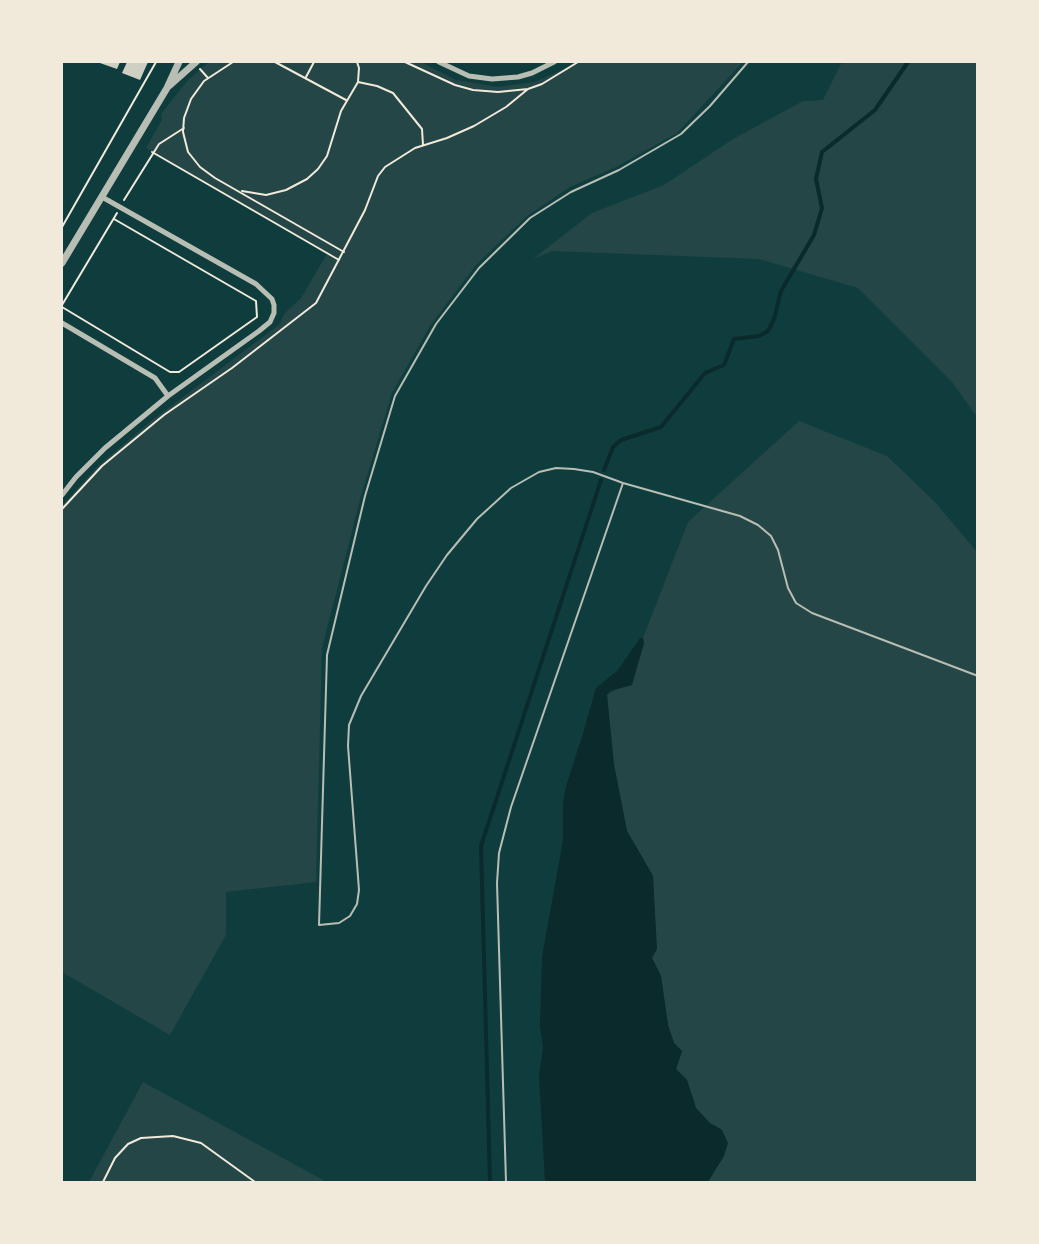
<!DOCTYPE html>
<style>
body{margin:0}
#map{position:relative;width:1039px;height:1244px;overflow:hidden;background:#0f3d3e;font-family:"Noto Serif",serif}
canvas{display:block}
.frame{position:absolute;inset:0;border:63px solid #f1e9da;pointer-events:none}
</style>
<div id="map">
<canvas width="1039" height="1244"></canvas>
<div class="frame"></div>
</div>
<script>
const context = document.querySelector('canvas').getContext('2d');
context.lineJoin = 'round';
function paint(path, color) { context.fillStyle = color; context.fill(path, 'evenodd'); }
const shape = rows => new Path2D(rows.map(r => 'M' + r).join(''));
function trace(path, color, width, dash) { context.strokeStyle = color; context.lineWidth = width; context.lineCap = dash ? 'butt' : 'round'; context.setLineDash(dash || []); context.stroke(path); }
const green = shape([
 [209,62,421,62,456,80,498,87,534,82,571,66,575,62,743,62,677,133,616,167,570,187,527,216,476,265,430,326,392,393,361,496,322,648,316,882,226,892,226,935,170,1035,62,972,62,506,97,467,151,421,280,324,284,314,301,298,327,254,146,148,162,120,161,114,188,80],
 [842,62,977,62,977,417,952,382,858,288,759,259,552,251,533,259,592,213,664,185,733,139,803,101,823,100],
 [799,421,887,456,935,502,977,552,977,1182,708,1182,714,1170,722,1130,710,1124,696,1108,687,1080,676,1069,682,1051,674,1043,668,1025,661,976,652,958,653,876,627,831,614,765,607,695,616,689,641,654,644,643,643,638,688,522],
 [143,1082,327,1182,89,1182]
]);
const water = shape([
 [640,638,643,638,644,643,632,685,610,691,607,695,614,765,627,831,653,876,657,949,652,958,661,976,668,1025,674,1043,682,1051,676,1069,687,1080,696,1108,710,1123,722,1130,728,1143,724,1156,708,1182,545,1182,539,1076,543,1047,540,1026,542,957,563,840,563,803,566,786,581,740,596,688,618,670]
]);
const stream = shape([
 [604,470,613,447,621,440,661,427,705,373,724,365,734,339,759,336,768,331,774,319,781,291,814,235,822,208,816,179,822,152,875,110,908,62],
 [490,1182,481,846,601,480]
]);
const building = shape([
 [97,62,120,62,117,69],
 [127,62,148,62,140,80,122,73]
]);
const path = shape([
 [233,62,204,81,191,99,184,118,183,132,188,152,200,167,215,178,344,252],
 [275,62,346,100],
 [405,62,455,85,473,90,498,92,528,89,542,84,578,62],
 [200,69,208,78],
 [306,77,314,62],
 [358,82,377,86,393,93,422,129,423,145],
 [152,152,339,260],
 [242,191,266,195,286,190,307,179,318,169,327,156,341,111,358,82,359,68,357,62],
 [124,200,159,144,184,128],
 [62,227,156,62],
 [62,305,117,213],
 [62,307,170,372,179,372,257,317,256,301,114,219],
 [62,509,102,466,164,415,232,368,316,303,365,210,378,176,385,167,415,148,447,138,474,126,506,107,528,89],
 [103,1182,115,1158,128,1144,141,1138,173,1136,201,1143,255,1182]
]);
const service = shape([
 [748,62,710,106,681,134,619,170,571,192,530,218,479,268,436,324,395,396,365,496,327,655,319,925,339,923,350,916,357,904,359,890,348,746,349,725,361,696,426,586,447,555,477,519,511,488,539,472,556,468,574,469,593,472,623,483,740,516,758,525,771,536,778,550,788,588,796,603,812,613,978,676],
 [506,1182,497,883,499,853,511,807,623,483]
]);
const minor = shape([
 [439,62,469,76,492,79,518,77,532,73,554,62],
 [62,323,155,378,168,396],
 [62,495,76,477,105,448,168,396,259,331,270,322,274,313,274,305,272,299,256,284,102,197]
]);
const tertiary = shape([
 [169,86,196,62],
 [62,263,167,88,179,62]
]);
paint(green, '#244646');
paint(water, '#0a2a2b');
trace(stream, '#0a2a2b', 4);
paint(building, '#cfcfc3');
trace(path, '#f1e9da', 2);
trace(service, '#b8beb3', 2);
trace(minor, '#b8beb3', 5);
trace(tertiary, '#b8beb3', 7);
</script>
